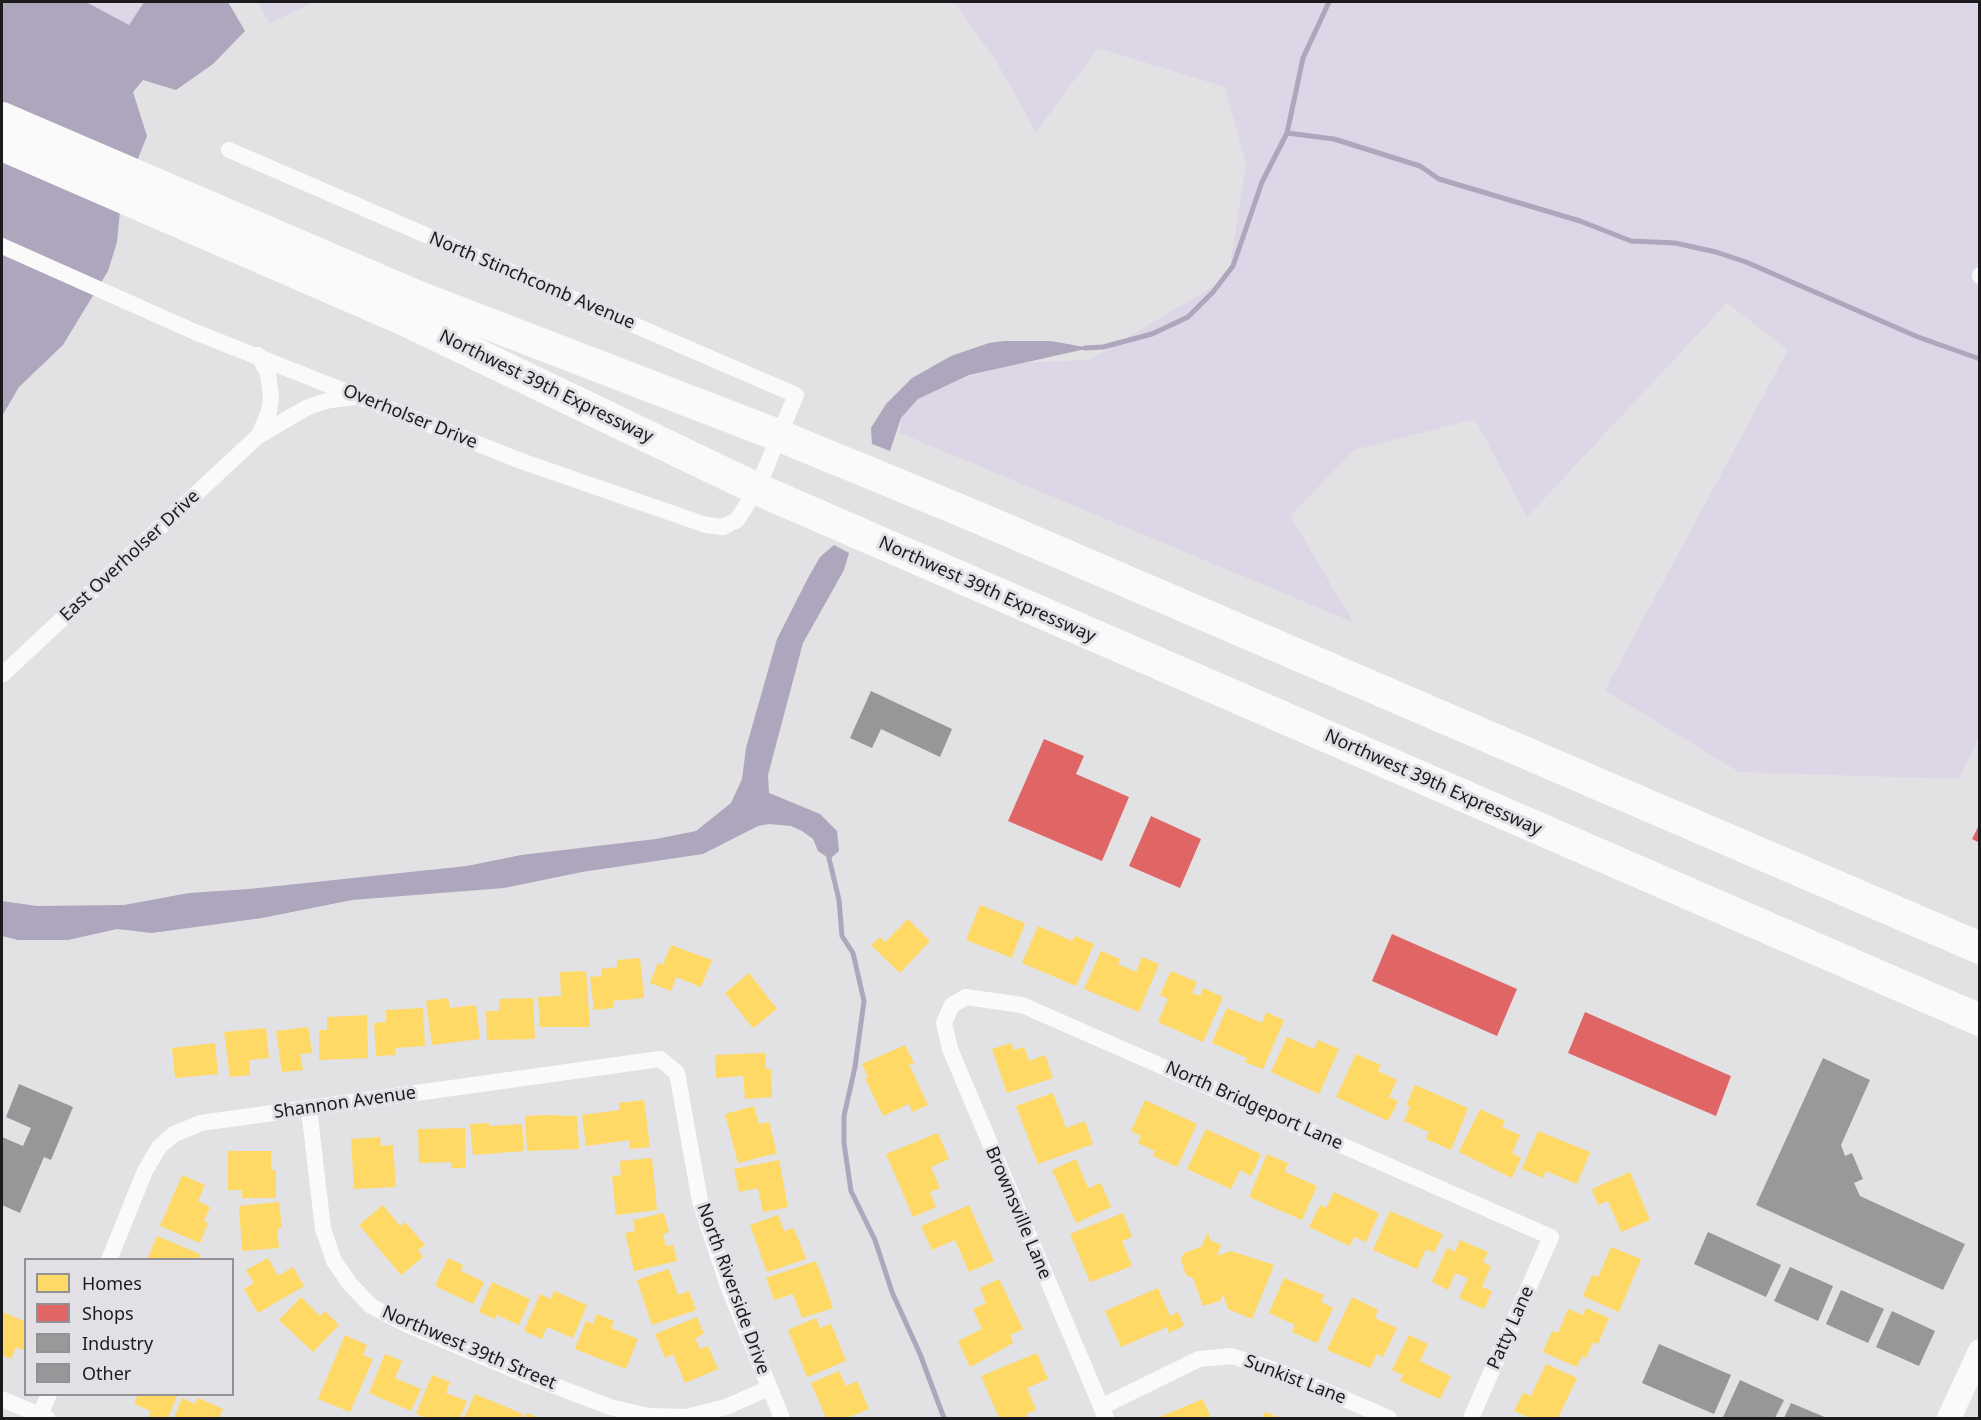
<!DOCTYPE html>
<style>
body{margin:0}
#map{position:relative;width:1981px;height:1420px;overflow:hidden;background:#e2e1e4;font-family:"Noto Sans",sans-serif}
canvas{display:block}
.frame{position:absolute;inset:0;border:3px solid #1b1a1c;pointer-events:none}
.legend{position:absolute;left:24px;top:1258px;width:210px;height:138px;box-sizing:border-box;background:#e2e0e5;border:2px solid #929195;margin:0;padding:8px 10px;list-style:none;font-size:18px;color:#1b1a1c}
.legend li{display:flex;align-items:center;gap:12px;height:30px}
.legend b{width:30px;border:2px solid #929195}
</style>
<div id="map">
<canvas width="1981" height="1420"></canvas>
<div class="frame"></div>
<ul class="legend">
<li><b style="height:16px;background:#ffd966"></b>Homes</li>
<li><b style="height:16px;background:#e06666"></b>Shops</li>
<li><b style="height:16px;background:#999"></b>Industry</li>
<li><b style="height:16px;background:#979699"></b>Other</li>
</ul>
</div>
<script>
const context = document.querySelector('canvas').getContext('2d');
context.lineJoin = 'round';
function paint(path, color) { context.fillStyle = color; context.fill(path, 'evenodd'); }
const shape = rows => new Path2D(rows.map(r => 'M' + r).join(''));
function trace(path, color, width, dash) { context.strokeStyle = color; context.lineWidth = width; context.lineCap = dash ? 'butt' : 'round'; context.setLineDash(dash || []); context.stroke(path); }
function label(font, color, halo, rows, align = 'center') {
  context.font = font + ' "Noto Sans",sans-serif'; context.lineWidth = 6; context.setLineDash([]); context.textBaseline = 'middle'; context.strokeStyle = halo; context.fillStyle = color; for (const [text, x, y, turn = 0] of rows) {
    context.save(); context.translate(x, y); context.rotate((+turn || 0) * Math.PI / 180); context.textAlign = isNaN(turn) ? turn : align; if (halo) context.strokeText(text, 0, 0); context.fillText(text, 0, 0); context.restore();
  }
}
const green = shape([
 [86,2,144,2,129,25],
 [258,2,314,2,270,23],
 [954,2,1979,2,1980,734,1959,779,1739,772,1605,690,1788,350,1727,303,1527,517,1475,419,1354,450,1290,516,1353,622,900,433,901,418,918,399,956,381,1016,363,1089,360,1228,278,1246,164,1225,87,1098,48,1036,132,996,61]
]);
const water = shape([
 [2,2,86,2,129,25,144,2,228,2,245,31,213,64,176,90,143,80,133,92,147,136,121,201,117,242,108,271,63,345,19,387,2,416],
 [1004,341,1051,341,1090,348,969,375,918,399,901,418,890,451,872,444,871,428,886,404,912,378,951,356,989,343],
 [834,545,849,553,844,570,803,643,768,775,769,793,820,814,837,831,839,851,830,859,818,851,813,839,802,831,791,826,769,824,758,826,703,854,582,872,504,888,352,900,262,918,152,933,117,929,68,940,18,940,2,936,2,901,37,906,124,905,189,893,249,889,467,866,521,855,656,839,696,831,731,803,742,779,746,748,777,639,808,578,820,557]
]);
const homes = shape([
 [980,905,1025,923,1012,958,966,940],
 [908,919,930,941,900,973,871,945,880,937,885,942],
 [1038,926,1072,941,1075,936,1094,944,1076,986,1022,963],
 [671,945,712,960,701,987,676,977,671,991,650,983,658,963,663,965],
 [1101,951,1120,959,1118,964,1136,972,1142,957,1159,964,1139,1012,1084,989],
 [640,958,644,998,613,1001,613,1008,594,1010,590,977,602,976,601,969,617,967,617,960],
 [586,971,590,1027,540,1027,538,997,561,996,560,972],
 [1171,971,1197,982,1192,993,1200,996,1203,988,1223,997,1203,1042,1158,1022,1168,999,1160,995],
 [749,973,777,1009,753,1028,725,993],
 [448,998,450,1008,476,1005,480,1039,432,1045,426,1001],
 [533,998,535,1039,487,1040,486,1011,499,1011,499,999],
 [423,1008,425,1046,395,1048,396,1055,376,1056,374,1023,386,1022,386,1010],
 [1227,1008,1262,1023,1266,1012,1284,1020,1263,1069,1245,1062,1247,1058,1212,1043],
 [367,1015,368,1058,319,1060,319,1030,327,1030,327,1017],
 [308,1027,312,1053,300,1054,303,1070,282,1072,276,1031],
 [266,1028,269,1058,249,1060,250,1075,230,1077,224,1032],
 [1287,1037,1314,1049,1318,1040,1339,1049,1319,1094,1271,1072],
 [215,1043,218,1074,175,1078,172,1048],
 [1011,1043,1014,1050,1024,1047,1029,1061,1045,1055,1053,1078,1007,1093,992,1049],
 [905,1045,914,1063,909,1065,928,1105,912,1112,909,1104,883,1116,865,1078,868,1077,862,1064],
 [765,1053,766,1069,771,1069,772,1097,745,1099,743,1076,716,1078,715,1055],
 [1356,1054,1381,1065,1378,1071,1397,1080,1389,1097,1398,1101,1388,1121,1336,1097],
 [1415,1085,1468,1108,1451,1150,1426,1139,1429,1132,1404,1121,1410,1106,1406,1105],
 [1053,1093,1066,1128,1085,1121,1093,1144,1038,1164,1016,1106],
 [644,1100,650,1147,630,1149,629,1140,586,1146,582,1115,620,1110,619,1103],
 [1145,1100,1197,1124,1177,1167,1153,1156,1155,1151,1138,1143,1141,1136,1131,1131],
 [754,1106,759,1124,769,1122,777,1153,738,1163,725,1114],
 [1480,1109,1505,1121,1502,1127,1520,1135,1512,1153,1521,1158,1512,1178,1459,1152],
 [544,1115,577,1116,579,1149,527,1151,525,1116],
 [489,1123,489,1126,522,1124,524,1151,473,1155,470,1124],
 [465,1128,466,1168,451,1168,451,1162,419,1163,418,1129],
 [1206,1129,1261,1154,1251,1176,1240,1170,1231,1189,1187,1169],
 [1538,1131,1590,1152,1577,1184,1546,1171,1543,1178,1522,1169],
 [938,1133,949,1159,931,1167,940,1188,930,1192,936,1207,913,1217,886,1154],
 [380,1137,381,1146,393,1145,396,1187,354,1189,351,1139],
 [228,1151,271,1151,271,1170,276,1170,276,1198,242,1198,242,1190,228,1190],
 [1267,1154,1288,1163,1285,1172,1317,1186,1302,1220,1249,1197],
 [652,1158,657,1210,616,1215,612,1176,621,1175,620,1161],
 [1076,1159,1088,1188,1101,1183,1111,1207,1076,1223,1052,1170],
 [779,1160,788,1207,763,1212,758,1188,739,1192,734,1169],
 [1630,1172,1650,1220,1621,1232,1608,1201,1598,1205,1592,1189],
 [182,1175,205,1185,198,1201,210,1207,204,1221,208,1223,200,1243,160,1226],
 [1334,1192,1379,1213,1366,1242,1354,1237,1350,1246,1309,1227,1320,1205,1326,1208],
 [279,1202,282,1228,277,1229,279,1248,242,1251,239,1206],
 [383,1205,400,1226,405,1222,425,1245,418,1250,423,1257,401,1275,359,1225],
 [969,1205,994,1261,969,1272,955,1240,932,1250,921,1226],
 [1390,1211,1443,1234,1434,1253,1426,1249,1417,1269,1373,1250],
 [664,1213,669,1232,663,1234,666,1246,673,1245,677,1261,634,1271,625,1233,635,1231,633,1220],
 [1123,1213,1132,1237,1122,1241,1132,1266,1090,1282,1070,1234],
 [778,1215,784,1231,794,1228,806,1259,767,1272,750,1225],
 [1208,1232,1210,1240,1221,1245,1217,1256,1231,1251,1274,1265,1252,1319,1228,1309,1223,1294,1220,1301,1203,1306,1193,1278,1186,1275,1181,1260,1184,1253,1201,1247],
 [157,1236,200,1254,198,1260,147,1260],
 [1460,1240,1488,1252,1483,1262,1491,1266,1482,1287,1492,1291,1484,1309,1459,1298,1468,1278,1455,1273,1448,1290,1432,1282,1447,1248,1455,1252],
 [1611,1247,1641,1259,1619,1312,1583,1296,1592,1275,1598,1277],
 [268,1258,278,1276,293,1267,304,1286,258,1313,244,1289,254,1283,246,1270],
 [448,1258,463,1265,461,1271,484,1282,473,1304,435,1286],
 [816,1261,833,1308,802,1318,793,1294,774,1300,766,1278],
 [669,1269,678,1295,689,1291,696,1310,652,1325,637,1280],
 [1284,1278,1324,1295,1321,1302,1333,1308,1317,1343,1292,1332,1295,1325,1269,1313],
 [999,1279,1023,1329,1010,1335,1013,1343,970,1367,958,1341,982,1329,973,1309,986,1303,980,1288],
 [492,1282,530,1299,519,1325,497,1315,495,1319,479,1312],
 [1158,1288,1170,1316,1178,1312,1184,1326,1169,1333,1167,1327,1121,1347,1105,1311],
 [554,1291,587,1305,573,1338,547,1327,542,1339,524,1331,540,1294,551,1299],
 [301,1297,320,1316,325,1311,339,1325,313,1352,279,1320],
 [1352,1297,1378,1310,1375,1318,1397,1328,1383,1357,1377,1354,1370,1368,1327,1350],
 [1586,1308,1609,1318,1598,1344,1593,1342,1586,1358,1582,1356,1577,1367,1543,1352,1552,1331,1558,1333,1568,1309,1583,1315],
 [3,1312,26,1322,26,1351,16,1347,11,1359,2,1355],
 [597,1314,614,1321,611,1328,638,1339,626,1369,575,1349,586,1321,593,1324],
 [697,1317,704,1334,695,1338,700,1349,708,1346,718,1369,685,1383,673,1354,665,1358,655,1334],
 [816,1318,820,1328,831,1324,846,1361,807,1377,788,1330],
 [345,1335,367,1345,363,1355,373,1359,350,1412,318,1399],
 [1409,1335,1428,1344,1420,1361,1451,1376,1440,1399,1400,1381,1403,1375,1392,1370],
 [1037,1353,1048,1379,1027,1388,1036,1410,1026,1414,1028,1418,999,1418,981,1376],
 [385,1354,402,1361,395,1378,421,1389,411,1411,369,1393],
 [1546,1364,1577,1378,1558,1418,1530,1418,1514,1411,1523,1393,1531,1396],
 [839,1371,846,1386,857,1381,869,1409,847,1418,826,1418,811,1383],
 [432,1375,450,1382,446,1393,467,1401,460,1418,426,1418,416,1414],
 [138,1394,174,1394,177,1396,168,1418,148,1418,151,1411,134,1404],
 [475,1394,523,1414,521,1418,464,1418],
 [182,1398,195,1404,198,1398,223,1409,219,1418,174,1418],
 [1203,1399,1211,1418,1157,1418],
 [1265,1412,1281,1418,1262,1418],
 [527,1413,540,1418,524,1418]
]);
const shops = shape([
 [1044,739,1084,756,1076,774,1129,797,1102,861,1008,821],
 [1151,816,1201,839,1180,888,1129,866],
 [1980,823,1980,843,1972,839],
 [1392,934,1517,989,1497,1036,1372,981],
 [1585,1012,1731,1076,1716,1116,1568,1053]
]);
const industry = shape([
 [1823,1058,1870,1080,1841,1145,1845,1156,1852,1153,1863,1179,1854,1183,1860,1196,1965,1244,1943,1290,1756,1205]
]);
const stream = shape([
 [1287,133,1334,139,1420,166,1439,179,1580,221,1631,241,1675,243,1716,252,1746,262,1918,337,1980,359],
 [1085,348,1103,347,1152,334,1188,317,1213,292,1233,266,1262,182,1287,133,1303,58,1329,2],
 [828,854,839,900,842,936,853,953,864,1001,855,1067,844,1116,844,1143,851,1191,875,1240,892,1292,920,1354,944,1418]
]);
const building = shape([
 [871,691,952,729,940,757,881,729,872,748,850,738],
 [19,1084,73,1107,51,1160,44,1157,20,1213,2,1205,2,1137,23,1146,31,1128,6,1117],
 [1708,1232,1781,1265,1766,1297,1694,1264],
 [1790,1267,1833,1286,1818,1321,1774,1301],
 [1841,1290,1884,1309,1868,1343,1826,1324],
 [1892,1311,1935,1331,1919,1366,1876,1347],
 [1659,1344,1731,1375,1714,1414,1642,1383],
 [1740,1380,1784,1400,1775,1418,1723,1417],
 [1791,1403,1827,1418,1784,1418]
]);
const street = shape([
 [2,246,195,332,521,461,706,525,723,527,737,520,757,489,796,395,229,150],
 [1980,275,1980,276],
 [258,355,268,373,271,397,269,412,259,435],
 [2,675,258,436,308,407,330,400,356,397],
 [309,1109,323,1229,334,1261,350,1284,371,1306,410,1326,524,1374,610,1407,648,1416,686,1417,726,1407,769,1388],
 [109,1260,145,1171,159,1147,174,1134,201,1123,660,1059,677,1073,700,1201,728,1286,782,1418],
 [2,1399,47,1418],
 [1101,1407,1199,1359,1232,1356,1284,1373,1389,1418],
 [40,1415,49,1394],
 [1106,1418,950,1049,944,1023,952,1005,966,997,1022,1005,1551,1237,1471,1418]
]);
const secondary = shape([
 [1949,1418,1980,1351]
]);
const highway = shape([
 [2,118,416,296,780,436,972,515,1980,948],
 [2,145,405,320,757,489,1980,1020]
]);
const streetNames = [
 ["North Stinchcomb Avenue",532,281,23],
 ["Northwest 39th Expressway",546,387,26],
 ["Overholser Drive",410,417,22],
 ["East Overholser Drive",130,556,-43],
 ["Northwest 39th Expressway",987,590,24],
 ["Northwest 39th Expressway",1433,783,24],
 ["Shannon Avenue",345,1103,-8],
 ["North Bridgeport Lane",1254,1106,24],
 ["Brownsville Lane",1018,1213,67],
 ["North Riverside Drive",733,1289,70],
 ["Patty Lane",1511,1328,-66],
 ["Northwest 39th Street",469,1348,23],
 ["Sunkist Lane",1295,1380,21]
];
paint(green, '#dcd6e7');
paint(water, '#aea6bc');
paint(homes, '#ffd966');
paint(shops, '#e06666');
paint(industry, '#999');
trace(stream, '#aea6bc', 5);
paint(building, '#979699');
trace(street, '#fbfafb', 16);
trace(secondary, '#fbfafb', 24);
trace(highway, '#fbfafb', 32);
label('18px', '#1b1a1c', '#e2e0e5', streetNames);
</script>
